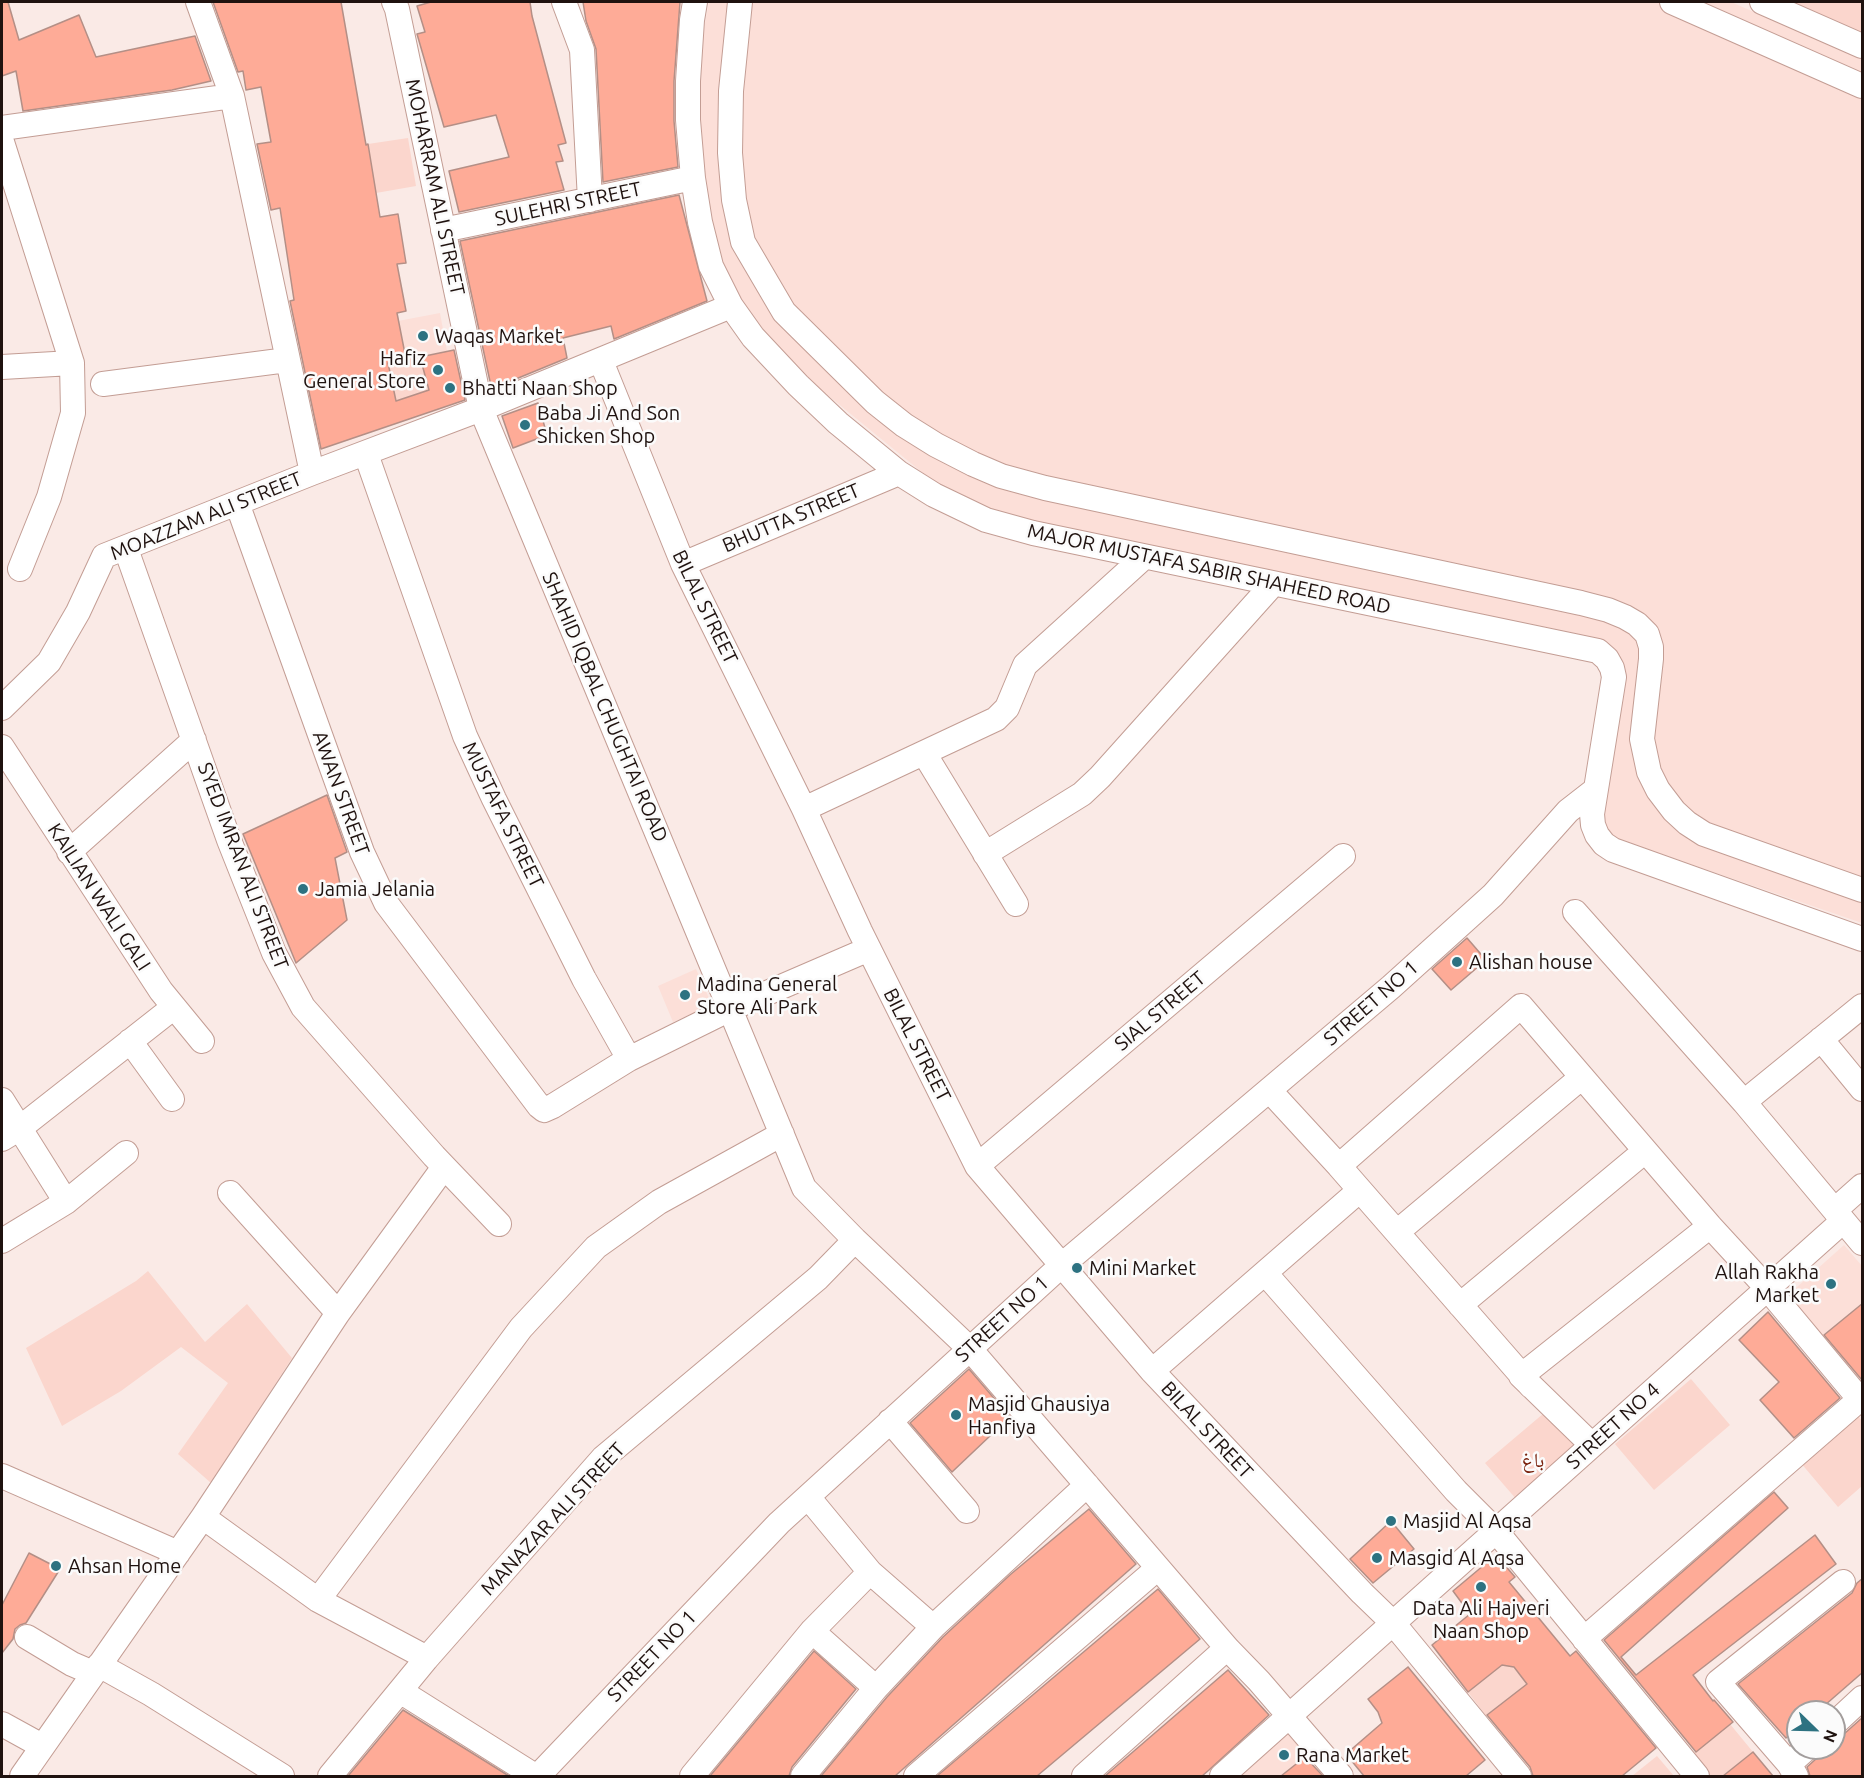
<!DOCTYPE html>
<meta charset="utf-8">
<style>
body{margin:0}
#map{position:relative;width:1864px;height:1778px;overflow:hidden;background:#faeae6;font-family:Ubuntu,sans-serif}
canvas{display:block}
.frame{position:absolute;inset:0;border:3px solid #1f120f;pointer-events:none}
.north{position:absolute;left:1786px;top:1700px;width:60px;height:60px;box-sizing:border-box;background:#fbfbfb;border:2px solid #a39e9d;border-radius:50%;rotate:113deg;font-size:16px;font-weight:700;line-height:24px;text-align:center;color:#1f120f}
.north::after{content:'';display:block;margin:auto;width:21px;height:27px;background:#2d7281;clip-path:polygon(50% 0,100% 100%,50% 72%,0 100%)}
</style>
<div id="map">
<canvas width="1864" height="1778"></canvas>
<div class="frame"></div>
<div class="north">N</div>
</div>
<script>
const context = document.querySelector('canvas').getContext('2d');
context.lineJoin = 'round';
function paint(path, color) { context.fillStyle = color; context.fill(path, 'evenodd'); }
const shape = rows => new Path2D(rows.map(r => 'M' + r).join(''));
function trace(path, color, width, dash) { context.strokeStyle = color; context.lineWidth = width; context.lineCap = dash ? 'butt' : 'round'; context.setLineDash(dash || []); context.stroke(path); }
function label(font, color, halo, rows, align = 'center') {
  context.font = font + ' Ubuntu,"Noto Naskh Arabic",sans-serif'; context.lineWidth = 5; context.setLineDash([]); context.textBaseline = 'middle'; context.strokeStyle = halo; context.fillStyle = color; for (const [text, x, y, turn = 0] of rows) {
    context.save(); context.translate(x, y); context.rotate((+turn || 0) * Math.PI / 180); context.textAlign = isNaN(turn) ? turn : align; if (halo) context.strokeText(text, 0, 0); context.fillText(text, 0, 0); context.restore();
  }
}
const built = shape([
 [709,2,1731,2,1862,59,1862,923,1617,839,1597,818,1619,662,1009,517,940,487,819,388,737,303,718,264,705,203,696,70],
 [440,313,447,351,406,359,398,321],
 [696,969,712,1005,673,1022,658,986],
 [1844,1245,1862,1266,1862,1303,1817,1341,1778,1304],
 [1290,1731,1309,1754,1281,1776,1235,1776]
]);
const green = shape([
 [1749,2,1862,2,1862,52],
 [408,138,416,186,376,193,368,144],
 [420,357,429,390,396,402,388,363],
 [148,1271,205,1342,247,1304,292,1358,211,1483,178,1454,228,1383,181,1347,121,1391,62,1426,26,1348,136,1281],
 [1691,1379,1730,1425,1654,1490,1615,1444],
 [1550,1408,1592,1445,1523,1507,1485,1463],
 [1857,1414,1862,1421,1862,1486,1838,1507,1800,1462],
 [1508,1660,1527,1684,1486,1716,1468,1692],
 [1730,1724,1753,1752,1723,1776,1703,1776,1688,1758],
 [1657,1756,1674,1776,1632,1776]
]);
const building = shape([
 [2,2,8,2,19,40,79,15,96,57,195,36,211,81,172,90,23,111,16,71,2,76,2,2],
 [213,2,341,2,366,145,368,144,380,217,398,214,406,263,397,264,406,311,397,313,406,359,388,363,396,401,429,390,420,357,454,350,465,400,321,449,290,301,294,300,280,208,271,210,257,144,271,142,261,87,246,90,243,71,238,72,213,2],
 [431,2,530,2,532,16,566,143,558,145,563,161,556,162,564,190,459,212,449,171,509,157,496,115,444,127,417,34,425,32,417,6,431,2],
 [583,2,680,2,674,81,674,121,678,167,603,182,596,49,586,21,583,2],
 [679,195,707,301,614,339,611,326,563,338,567,358,511,381,491,386,460,241,679,195],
 [538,403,547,435,513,448,502,416,538,403],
 [327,795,347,852,335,858,347,920,296,963,243,834,327,795],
 [1467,938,1486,960,1451,990,1432,969,1467,938],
 [1863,1303,1863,1380,1862,1380,1824,1335,1863,1303],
 [1768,1312,1840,1398,1794,1438,1760,1400,1779,1382,1739,1340,1768,1312],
 [969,1369,1010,1417,952,1472,910,1423,969,1369],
 [1774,1492,1788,1508,1621,1657,1636,1675,1815,1535,1836,1564,1693,1675,1713,1701,1714,1700,1733,1722,1696,1752,1604,1640,1774,1492],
 [1089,1509,1136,1564,895,1776,821,1776,887,1697,943,1637,1011,1574,1089,1509],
 [1391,1521,1414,1549,1373,1583,1350,1559,1391,1521],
 [29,1553,60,1569,26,1623,20,1625,15,1629,13,1639,2,1653,2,1605,29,1553],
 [1496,1555,1515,1577,1509,1582,1570,1656,1576,1651,1656,1748,1622,1776,1533,1776,1530,1767,1487,1715,1527,1684,1514,1667,1502,1665,1468,1692,1432,1645,1470,1614,1453,1591,1496,1555],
 [1863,1578,1863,1672,1817,1712,1798,1712,1798,1728,1786,1738,1738,1684,1852,1593,1857,1583,1863,1578],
 [1158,1589,1200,1639,1037,1776,937,1776,1158,1589],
 [814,1651,856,1689,792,1767,789,1776,710,1776,814,1651],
 [1408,1667,1485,1760,1466,1776,1364,1776,1346,1754,1382,1723,1378,1712,1368,1699,1408,1667],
 [1228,1670,1269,1715,1209,1770,1202,1776,1105,1776,1228,1670],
 [403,1710,509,1776,348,1776,403,1710],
 [1863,1717,1863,1776,1810,1776,1807,1767,1817,1758,1821,1750,1824,1748,1834,1748,1834,1740,1844,1734,1863,1717],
 [1753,1752,1773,1776,1723,1776,1753,1752],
 [1305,1757,1323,1776,1281,1776,1305,1757]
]);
const minor = shape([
 [198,2,232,96,312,473],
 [564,2,582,50,590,200],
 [695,2,692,20,688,81,688,120,693,178,700,222,711,266,731,306,753,337,798,385,838,423,899,473,934,495,986,520,1033,533,1598,651,1607,659,1612,668,1614,677,1592,814,1593,825,1597,835,1604,844,1613,850,1862,939],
 [740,2,731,91,730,153,734,200,743,242,784,312,875,402,904,425,936,445,973,464,1001,476,1045,488,1581,603,1608,610,1625,617,1637,624,1647,634,1651,647,1651,659,1642,739,1649,772,1658,790,1674,811,1687,823,1704,834,1862,890],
 [1672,2,1862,86],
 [1762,2,1862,46],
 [2,128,232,96],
 [2,142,72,363,73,413,49,497,20,569],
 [443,230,693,178],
 [731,306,481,409,730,1009,804,1188,855,1240,970,1349,1227,1648,1259,1681,1341,1776],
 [601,361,683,564,804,809,860,931,977,1166,1152,1371,1362,1593,1393,1623,1519,1776],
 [2,367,72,363],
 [103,384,287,360],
 [366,454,465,736,494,799,584,979,629,1059,730,1009,869,949],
 [237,503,362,852,386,903,539,1106,544,1110,553,1106,629,1059],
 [126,549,229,840,274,953,303,1007,434,1156,499,1224],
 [683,564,899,473],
 [2,708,49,662,78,612,104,556,312,473,481,409,397,9,394,2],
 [2,747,161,991,202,1041],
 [924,753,1016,904],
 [804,809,996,719,1007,708,1025,665,1144,557],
 [69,852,194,740],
 [985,854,1082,794,1100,777,1273,584],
 [1575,912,1744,1102],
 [1862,1006,1744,1102,1862,1243],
 [1821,1039,1862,1089],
 [130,1041,172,1099],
 [1270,1091,1339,1166,1521,1006,1710,1226,1767,1288,1862,1402],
 [2,1100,66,1202,2,1241],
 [2,1139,20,1128,174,1007],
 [977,1166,1343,856],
 [1339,1166,1531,1386],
 [230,1193,338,1313],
 [66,1202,126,1153],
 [1835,1210,1862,1186],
 [1397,1232,1582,1077],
 [1265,1273,1456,1491,1496,1531,1697,1776],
 [1460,1305,1645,1151],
 [1152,1371,1360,1190],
 [890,1421,967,1511],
 [1592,1445,1521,1376,1710,1226],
 [2,1476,178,1553],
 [203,1517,338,1313,444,1167],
 [870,1572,933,1627],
 [318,1600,521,1328,596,1247,659,1202,782,1134],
 [812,1631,876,1688],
 [27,1637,72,1664,93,1673],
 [1584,1639,1860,1399],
 [99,1665,151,1694,282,1776],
 [400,1691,535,1776],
 [2,1724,42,1746],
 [1834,1724,1862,1698],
 [1789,1764,1807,1748],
 [22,1776,203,1517,318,1600,427,1658],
 [330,1776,427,1658,603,1458,818,1278,855,1240],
 [538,1776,779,1523,1062,1265,1391,987,1493,895,1568,811,1595,790],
 [692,1776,812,1631,870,1572,808,1497],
 [803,1776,876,1688,933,1627,1087,1485],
 [916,1776,1158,1568],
 [1084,1776,1227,1648],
 [1222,1776,1843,1221],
 [1796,1776,1789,1764,1718,1682,1843,1582]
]);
const markers = [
 [423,336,6,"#2d7281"],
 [438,370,6,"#2d7281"],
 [450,388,6,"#2d7281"],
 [525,425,6,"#2d7281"],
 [303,889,6,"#2d7281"],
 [1457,962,6,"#2d7281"],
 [685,995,6,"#2d7281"],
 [1077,1268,6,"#2d7281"],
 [1831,1284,6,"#2d7281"],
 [956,1415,6,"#2d7281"],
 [1391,1521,6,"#2d7281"],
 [1377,1558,6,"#2d7281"],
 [56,1566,6,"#2d7281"],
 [1481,1587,6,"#2d7281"],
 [1284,1755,6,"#2d7281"]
];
const streetNames = [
 ["MOHARRAM ALI STREET",435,187,78],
 ["SULEHRI STREET",568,204,-12],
 ["MOAZZAM ALI STREET",206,516,-22],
 ["BHUTTA STREET",791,518,-23],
 ["MAJOR MUSTAFA SABIR SHAHEED ROAD",1209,569,12],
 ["BILAL STREET",705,607,64],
 ["SHAHID IQBAL CHUGHTAI ROAD",605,707,67],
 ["AWAN STREET",341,793,70],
 ["MUSTAFA STREET",503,815,64],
 ["SYED IMRAN ALI STREET",243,866,69],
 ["KAILIAN WALI GALI",99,897,57],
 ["STREET NO 1",1371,1003,-41],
 ["SIAL STREET",1160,1011,-40],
 ["BILAL STREET",917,1045,63],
 ["STREET NO 1",1002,1319,-42],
 ["STREET NO 4",1613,1426,-42],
 ["BILAL STREET",1207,1430,47],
 ["MANAZAR ALI STREET",553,1519,-47],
 ["STREET NO 1",652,1656,-46]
];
const poiNames = [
 ["Waqas Market",435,336],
 ["Hafiz",426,358,"right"],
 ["General Store",426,381,"right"],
 ["Bhatti Naan Shop",462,388],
 ["Baba Ji And Son",537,413],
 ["Shicken Shop",537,436],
 ["Jamia Jelania",315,889],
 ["Alishan house",1469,962],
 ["Madina General",697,984],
 ["Store Ali Park",697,1007],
 ["Mini Market",1089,1268],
 ["Allah Rakha",1819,1272,"right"],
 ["Market",1819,1295,"right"],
 ["Masjid Ghausiya",968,1404],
 ["Hanfiya",968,1427],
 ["Masjid Al Aqsa",1403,1521],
 ["Masgid Al Aqsa",1389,1558],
 ["Ahsan Home",68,1566],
 ["Data Ali Hajveri",1481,1608,"center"],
 ["Naan Shop",1481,1631,"center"],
 ["Rana Market",1296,1755]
];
const parkNames = [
 ["باغ",1533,1460]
];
paint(built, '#fcdfd8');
paint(green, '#fbd6cd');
paint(building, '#feab97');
trace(building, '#b48f86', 1.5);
trace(minor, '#c39d94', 26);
trace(minor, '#fff', 24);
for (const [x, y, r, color] of markers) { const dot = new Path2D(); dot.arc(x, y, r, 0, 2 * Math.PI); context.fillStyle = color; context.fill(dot); trace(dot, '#fbfbfb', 2); }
label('20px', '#1f120f', '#fbfbfb', streetNames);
label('20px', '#1f120f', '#fbfbfb', poiNames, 'left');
label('20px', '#78200b', '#fbfbfb', parkNames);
</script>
